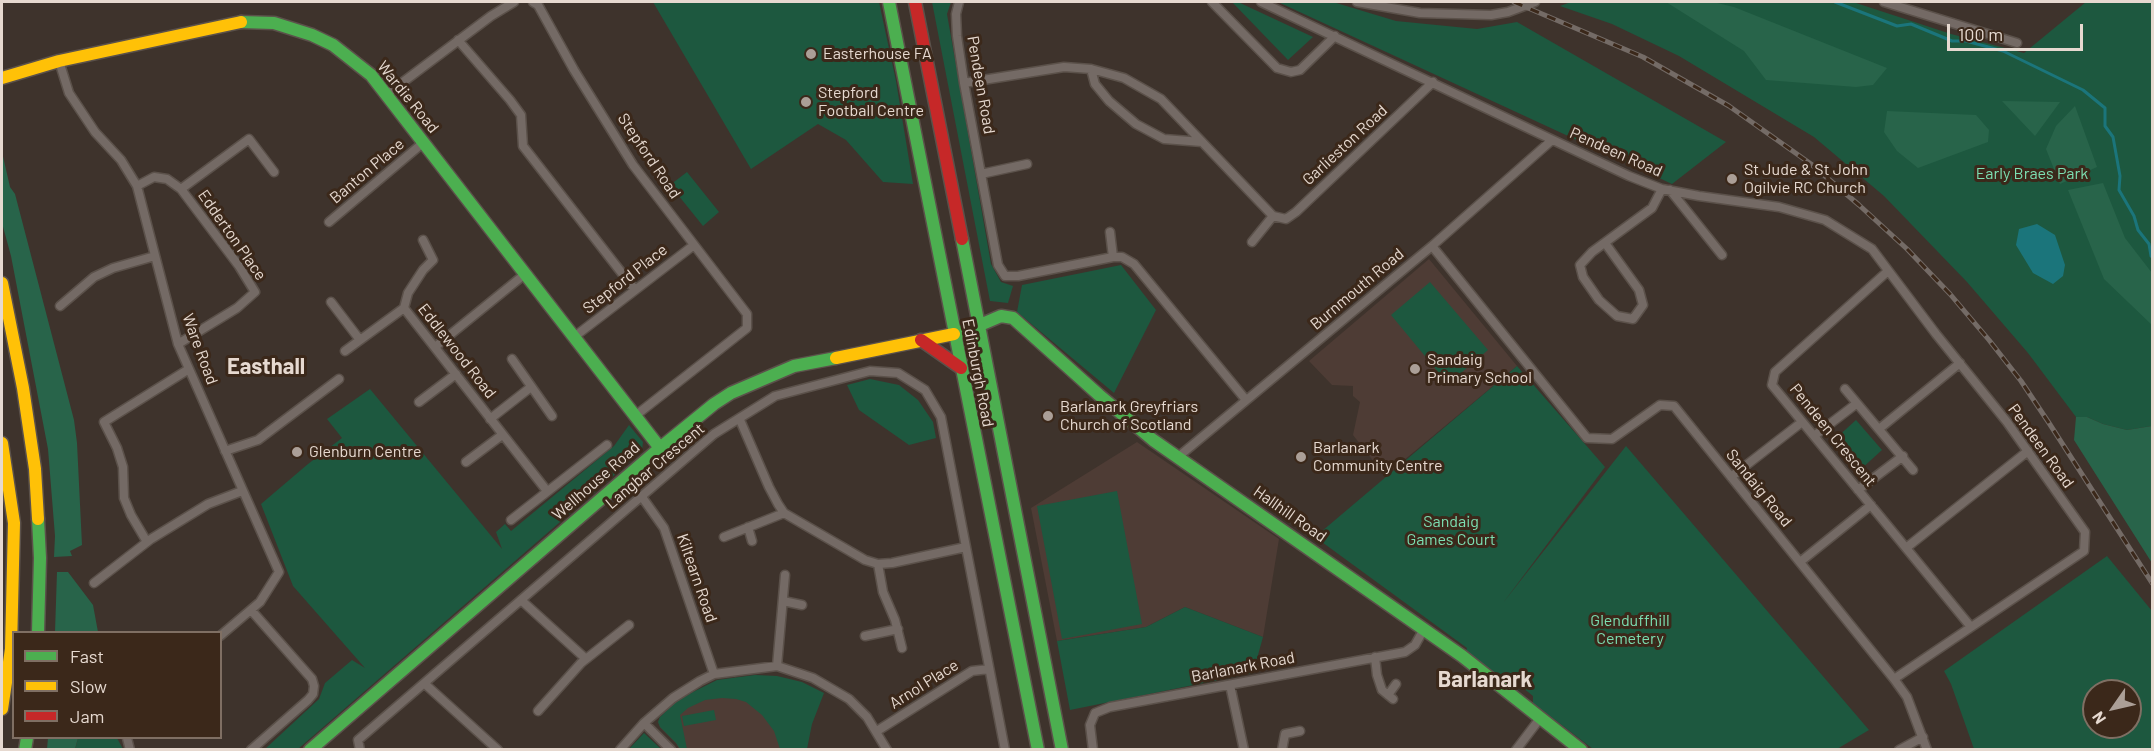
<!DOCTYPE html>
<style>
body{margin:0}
#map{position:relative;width:2154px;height:751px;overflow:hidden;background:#3e332c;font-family:Barlow,sans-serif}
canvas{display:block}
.frame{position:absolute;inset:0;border:3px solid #e6d9d0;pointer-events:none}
.legend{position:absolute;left:12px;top:631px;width:210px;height:108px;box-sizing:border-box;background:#3b281a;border:2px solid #7f6f63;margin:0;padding:8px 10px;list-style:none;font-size:18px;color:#e6d9d0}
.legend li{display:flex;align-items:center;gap:12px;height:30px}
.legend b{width:30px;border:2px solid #7f6f63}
.north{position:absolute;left:2082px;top:679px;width:60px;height:60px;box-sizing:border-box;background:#3b281a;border:2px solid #7f6f63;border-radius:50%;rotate:236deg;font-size:16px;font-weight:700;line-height:24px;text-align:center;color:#e6d9d0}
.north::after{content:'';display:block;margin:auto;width:21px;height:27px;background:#ab9f97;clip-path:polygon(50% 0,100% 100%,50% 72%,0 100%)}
.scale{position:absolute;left:1947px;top:24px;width:136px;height:27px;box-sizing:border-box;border:3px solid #e6d9d0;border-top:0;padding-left:8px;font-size:18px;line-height:21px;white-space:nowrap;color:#e6d9d0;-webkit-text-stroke:4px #3b281a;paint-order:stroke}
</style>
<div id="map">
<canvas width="2154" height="751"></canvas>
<div class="frame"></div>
<ul class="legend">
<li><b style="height:8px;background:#4caf50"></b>Fast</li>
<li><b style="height:8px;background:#ffc107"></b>Slow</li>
<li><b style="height:8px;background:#c62828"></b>Jam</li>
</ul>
<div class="north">N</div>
<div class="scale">100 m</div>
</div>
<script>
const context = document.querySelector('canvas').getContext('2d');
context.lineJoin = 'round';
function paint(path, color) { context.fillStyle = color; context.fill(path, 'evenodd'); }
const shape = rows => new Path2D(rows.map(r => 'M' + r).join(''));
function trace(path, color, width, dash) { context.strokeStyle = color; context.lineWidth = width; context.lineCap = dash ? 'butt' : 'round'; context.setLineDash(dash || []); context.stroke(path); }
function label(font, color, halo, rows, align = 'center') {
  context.font = font + ' Barlow,sans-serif'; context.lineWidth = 6; context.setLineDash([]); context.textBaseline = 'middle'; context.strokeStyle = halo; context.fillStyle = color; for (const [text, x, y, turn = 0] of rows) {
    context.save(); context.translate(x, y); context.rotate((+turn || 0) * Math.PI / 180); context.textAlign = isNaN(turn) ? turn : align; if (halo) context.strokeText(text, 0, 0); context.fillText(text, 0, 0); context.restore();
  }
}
const education = shape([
 [1429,259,1517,366,1385,476,1353,435,1360,402,1353,396,1353,386,1332,385,1309,361],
 [1137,442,1279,539,1263,637,1185,607,1146,627,1057,641,1031,508],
 [736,677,807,749,680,750,676,743,660,727,658,722,660,717,675,703,693,692]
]);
const green = shape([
 [653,2,879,2,896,81,913,184,883,182,846,140,818,124,751,169],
 [932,2,951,2,947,14,991,264,1001,282,1013,286,1008,303,990,301],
 [1232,2,1238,2,1313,37,1288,60],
 [1278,2,1333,2,1396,21,1477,29,1517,22,1726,142,1672,184],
 [1571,2,1853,2,1951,34,2024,53,2086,2,2152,2,2152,426,2127,430,2103,424,2087,417,2076,417,2028,353,1967,282,1884,196,1814,137,1679,56,1612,24,1560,6],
 [687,172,719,212,703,226,670,185],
 [1121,265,1156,310,1114,393,1017,312,1022,285],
 [1430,282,1488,350,1448,384,1391,315],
 [1517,366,1605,467,1503,603,1626,446,1869,730,1837,749,1593,749,1533,703,1533,696,1507,675,1500,678,1466,651,1467,648,1315,537],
 [870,379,899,385,918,400,933,422,936,438,909,445,859,410,847,385],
 [370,389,502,549,496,532,505,524,511,531,614,446,629,425,643,442,642,451,298,749,265,749,319,699,325,683,352,660,365,668,293,586,261,504,308,464,342,438,327,419],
 [1856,420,1882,450,1860,470,1834,440],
 [1117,491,1142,624,1062,639,1037,506],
 [2107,556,2152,611,2152,749,1974,749,1951,684,1944,671],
 [2094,691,2130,691,2130,727,2094,727],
 [1185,607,1263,637,1253,673,1070,710,1057,641,1146,627],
 [755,675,777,676,802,682,824,693,812,724,807,749,780,749,774,731,762,715,746,702,736,699,722,698,705,700,688,708,680,715,687,749,680,749,676,743,660,727,658,722,660,717,675,703,693,692,717,680],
 [714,710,716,720,684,726,682,716],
 [644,733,661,749,629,749],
 [78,738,117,738,123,749,75,750]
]);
const forest = shape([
 [1666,2,1713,2,1734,7,1887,68,1873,85,1856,87,1766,80,1744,51],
 [2002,101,2060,102,2035,136],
 [2075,106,2097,167,2060,184,2046,149,2056,126],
 [1887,111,1976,115,1989,130,1988,142,1918,168,1897,151,1884,132],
 [2,152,10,187,15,194,74,420,77,443,82,545,70,551,72,556,54,557,55,536,48,449,11,256,2,223],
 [2103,183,2125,238,2152,273,2152,325,2104,279,2068,190],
 [2076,417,2087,417,2103,424,2127,430,2152,426,2152,563,2074,440],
 [57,572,68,572,93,605,98,632,55,632],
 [48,738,78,738,75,749,47,749]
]);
const water = shape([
 [2037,224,2055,235,2065,265,2063,276,2053,284,2033,273,2016,245,2019,229]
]);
const stream = shape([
 [1835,2,1897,26,1911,24,1952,41,1966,41,2003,51,2083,90,2105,108,2105,126,2113,137,2120,176,2119,190,2134,216,2138,230,2149,244,2151,256,2152,257]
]);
const street = shape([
 [533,2,538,5,574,70,633,165,747,314,747,328,635,416],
 [959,2,956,14,957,36,964,83,998,265,1005,276,1018,276,1113,257,1122,257,1134,264,1246,400],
 [1212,2,1277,68,1291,72,1300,70,1335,36],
 [1261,2,1629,176,1662,189,1699,196,1779,207,1825,220,1872,249,1936,334,2007,422,2085,532,2084,551,1894,679,1674,406,1660,405,1612,439,1587,438,1432,246],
 [1357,2,1420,13,1491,15,1508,12,1535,2],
 [1884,2,2017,43],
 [458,40,510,100,521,115,523,146,635,290],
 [59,61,69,93,95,132,121,160,137,186,178,344,279,572,260,602,220,636],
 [1091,69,1095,84,1109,101,1136,124,1164,139,1202,142],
 [964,83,1064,67,1091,69,1124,78,1161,99,1273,216,1286,219,1296,212,1433,82],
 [387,94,491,16,514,2],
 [981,174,1027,164],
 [137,186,154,177,167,179,181,189,239,266,255,292,237,308,178,344],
 [181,189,249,139,274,172],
 [1670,190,1722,255],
 [329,222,424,142],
 [1110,232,1113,257],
 [423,240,433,260,423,270,408,293,404,308,547,491],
 [1252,242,1273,216],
 [1605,243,1639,290,1643,305,1633,319,1617,316,1599,300,1583,277,1580,265,1592,252,1652,208,1662,189],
 [1888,271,1775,372,1772,385,1971,627],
 [331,302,360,340],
 [60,306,94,277,113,268,155,256],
 [574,337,694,245],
 [435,347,525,274],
 [345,351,404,308],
 [512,359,552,416],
 [1845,389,1913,470],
 [419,402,456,374],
 [490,419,531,387],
 [740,420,769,487,778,504,784,513,865,560,878,564,892,563,966,547],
 [1879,429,1960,363],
 [1814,436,1856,404],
 [225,451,258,440,339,379],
 [1178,457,1432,246,1552,140],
 [466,462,502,435],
 [1731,477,1802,422],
 [1858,490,1903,456],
 [642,497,664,528,714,674],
 [511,520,607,445],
 [748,527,752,541],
 [724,537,784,513],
 [147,542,131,515,124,498,123,467,117,448,104,422,189,369],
 [1906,548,2028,451],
 [1800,562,1871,505],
 [878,564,883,592,895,620,902,648],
 [94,583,151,539,208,504,242,491],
 [521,600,586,659],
 [783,601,802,605],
 [251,610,312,679,314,686,313,694,308,700,251,750],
 [865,636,898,629],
 [1375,657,1377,675,1382,690,1393,699],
 [777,666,785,575],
 [1894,679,1907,697,1927,750],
 [425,684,498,750],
 [1230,685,1244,750],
 [1388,695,1396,684],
 [538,711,581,663,629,625],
 [644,723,671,750],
 [877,731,972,671,989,669],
 [127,738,130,750],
 [360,750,358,740,714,434,775,396,870,371,898,373,925,390,941,417,1005,750],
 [620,750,644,723,673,698,700,681,714,674,777,666,813,678,849,699,867,717,887,750],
 [1093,750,1090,725,1095,713,1110,707,1405,652,1415,645,1424,629],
 [1282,750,1285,734,1300,731],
 [1516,750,1541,717],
 [1899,750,1923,737]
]);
const fast = shape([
 [889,2,1038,750],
 [241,22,274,23,312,35,333,45,371,75,660,448],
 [962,239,1062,750],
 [980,325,1001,316,1013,318,1099,395,1153,440,1462,656,1581,750],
 [954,334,980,325],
 [38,519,40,558,38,632],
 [25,750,27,738],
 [310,750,660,448,714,404,731,393,794,366,836,358]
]);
const slow = shape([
 [2,78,59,61,241,22],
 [2,283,23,388,35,469,38,519],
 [836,358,954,334],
 [2,443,14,523,11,649,2,709]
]);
const jam = shape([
 [915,2,962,239],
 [921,340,961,368]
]);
const rail = shape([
 [1514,2,1643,57,1729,106,1811,164,1859,205,1907,249,1950,294,1989,340,2021,381,2049,423,2152,583]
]);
const markers = [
 [811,54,6,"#ab9f97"],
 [806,102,6,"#ab9f97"],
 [1732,179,6,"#ab9f97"],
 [1415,369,6,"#ab9f97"],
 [1048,416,6,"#ab9f97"],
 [297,452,6,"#ab9f97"],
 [1301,457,6,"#ab9f97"]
];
const poiNames = [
 ["Easterhouse FA",823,54],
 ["Stepford",818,93],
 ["Football Centre",818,111],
 ["St Jude & St John",1744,170],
 ["Ogilvie RC Church",1744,188],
 ["Sandaig",1427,360],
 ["Primary School",1427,378],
 ["Barlanark Greyfriars",1060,407],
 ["Church of Scotland",1060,425],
 ["Barlanark",1313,448],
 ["Community Centre",1313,466],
 ["Glenburn Centre",309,452]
];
const streetNames = [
 ["Pendeen Road",981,85,80],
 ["Wardie Road",408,97,51],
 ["Garlieston Road",1345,145,-43],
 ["Pendeen Road",1616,152,24],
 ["Stepford Road",649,156,56],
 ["Banton Place",367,171,-40],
 ["Edderton Place",232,235,55],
 ["Stepford Place",625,279,-38],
 ["Burnmouth Road",1357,289,-40],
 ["Ware Road",200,349,70],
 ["Eddlewood Road",457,351,52],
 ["Edinburgh Road",978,373,79],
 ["Pendeen Crescent",1833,435,51],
 ["Pendeen Road",2041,446,54],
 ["Langbar Crescent",655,466,-40],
 ["Wellhouse Road",596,481,-41],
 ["Sandaig Road",1759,488,51],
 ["Hallhill Road",1290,514,35],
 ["Kiltearn Road",697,578,71],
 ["Barlanark Road",1243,667,-11],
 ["Arnol Place",924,684,-32]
];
const parkNames = [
 ["Early Braes Park",2032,174],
 ["Sandaig",1451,522],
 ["Games Court",1451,540],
 ["Glenduffhill",1630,621],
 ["Cemetery",1630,639]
];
const districtNames = [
 ["Easthall",266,367],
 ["Barlanark",1485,680]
];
paint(education, '#4e3c35');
paint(green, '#1d583f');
paint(forest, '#28644a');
paint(water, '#1b757b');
trace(stream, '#1b757b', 3);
trace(street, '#5b514a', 11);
trace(fast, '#5b514a', 15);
trace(slow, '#5b514a', 15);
trace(jam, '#5b514a', 15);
trace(street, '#746a65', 8);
trace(fast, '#4caf50', 12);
trace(slow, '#ffc107', 12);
trace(jam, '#c62828', 12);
trace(rail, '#746b66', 5);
trace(rail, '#3b281a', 3, [9]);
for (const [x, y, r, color] of markers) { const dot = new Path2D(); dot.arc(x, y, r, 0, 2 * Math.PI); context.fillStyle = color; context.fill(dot); trace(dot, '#3b281a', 2); }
label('16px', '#e6d9d0', '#3b281a', poiNames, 'left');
label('16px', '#e6d9d0', '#3b281a', streetNames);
label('16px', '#7cdfb2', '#3b281a', parkNames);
label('bold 22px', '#e6d9d0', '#3b281a', districtNames);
</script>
